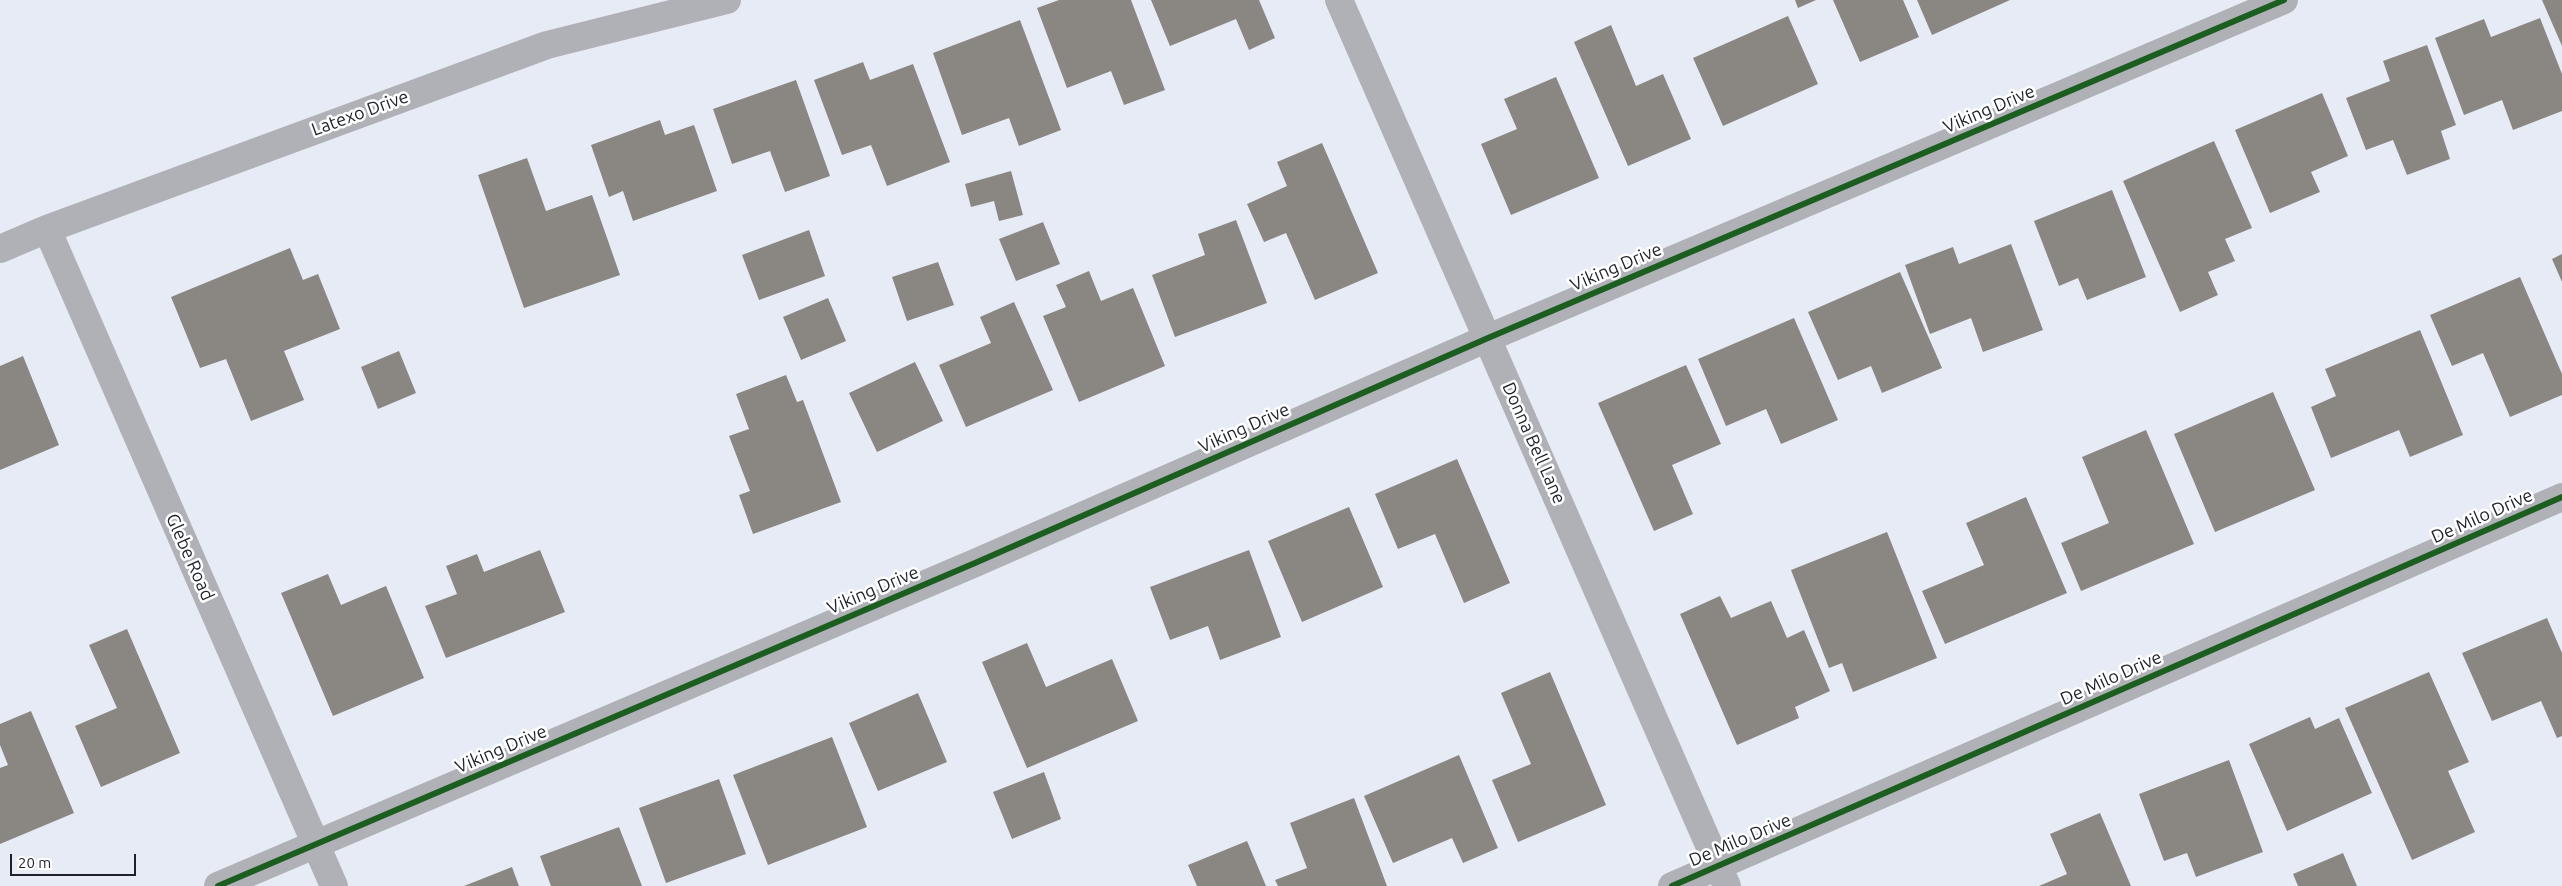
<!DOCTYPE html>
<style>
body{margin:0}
#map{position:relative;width:2562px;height:886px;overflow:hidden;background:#e7ebf5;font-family:Ubuntu,sans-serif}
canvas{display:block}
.scale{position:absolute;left:10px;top:854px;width:126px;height:22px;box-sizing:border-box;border:2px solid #1e212a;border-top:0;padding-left:6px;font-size:15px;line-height:18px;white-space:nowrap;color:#1e212a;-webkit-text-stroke:4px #fff;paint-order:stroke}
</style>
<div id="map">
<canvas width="2562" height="886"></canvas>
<div class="scale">20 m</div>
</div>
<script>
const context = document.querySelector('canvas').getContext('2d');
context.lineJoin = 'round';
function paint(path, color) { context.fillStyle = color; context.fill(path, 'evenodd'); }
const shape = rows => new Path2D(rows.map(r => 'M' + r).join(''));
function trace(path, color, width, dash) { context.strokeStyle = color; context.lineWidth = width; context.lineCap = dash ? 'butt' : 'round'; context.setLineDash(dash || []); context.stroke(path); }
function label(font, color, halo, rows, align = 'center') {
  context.font = font + ' Ubuntu,sans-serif'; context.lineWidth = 5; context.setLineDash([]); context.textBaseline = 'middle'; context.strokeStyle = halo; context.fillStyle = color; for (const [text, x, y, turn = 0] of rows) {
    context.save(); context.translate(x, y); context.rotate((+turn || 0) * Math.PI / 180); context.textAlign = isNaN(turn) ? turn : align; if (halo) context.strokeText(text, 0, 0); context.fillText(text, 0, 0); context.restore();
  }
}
const building = shape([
 [1059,0,1131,0,1165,90,1124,105,1111,71,1067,88,1037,8],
 [1151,0,1259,0,1275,38,1249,50,1236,19,1170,46],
 [1795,0,1816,0,1798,8],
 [1833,0,1903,0,1919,37,1860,62],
 [1917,0,2010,0,1932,35],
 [2542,0,2562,0,2562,46],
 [1788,16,1818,84,1723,126,1693,58],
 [2540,18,2562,74,2562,111,2513,130,2502,100,2464,115,2435,38,2484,19,2491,37],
 [1020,20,1061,130,1019,146,1009,118,962,135,933,53],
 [1611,25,1636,86,1663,74,1691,139,1628,166,1574,42],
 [2427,45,2456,125,2441,131,2450,159,2407,175,2393,140,2366,150,2346,98,2390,81,2383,61],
 [863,62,870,80,913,64,950,162,887,186,871,145,842,155,814,80],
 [1556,77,1599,178,1511,215,1481,144,1517,129,1504,99],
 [796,80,830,176,785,192,770,151,732,164,713,109],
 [2322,93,2348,156,2311,172,2320,192,2270,213,2235,130],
 [660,120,665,135,694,125,717,191,633,221,623,191,609,197,591,145],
 [2214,141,2252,228,2225,239,2235,261,2208,272,2218,295,2180,312,2123,181],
 [1322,143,1378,273,1315,300,1286,233,1264,242,1247,204,1287,186,1277,162],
 [527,158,546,211,592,195,620,275,524,308,478,175],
 [1011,171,1023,215,999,221,994,201,971,207,965,184],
 [2112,190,2146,277,2087,300,2078,278,2059,286,2034,221],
 [1236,220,1267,303,1175,337,1152,275,1205,255,1198,234],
 [1043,222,1060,264,1016,281,999,239],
 [809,230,825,276,759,300,742,255],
 [2011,244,2043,330,1983,352,1971,318,1930,334,1905,265,1953,247,1959,264],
 [290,248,303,280,318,274,340,329,284,351,304,400,251,421,226,359,200,368,171,297],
 [2562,254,2562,282,2552,259],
 [938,262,954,305,907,321,892,277],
 [1089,271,1101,301,1133,288,1165,366,1079,402,1043,316,1066,307,1056,285],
 [1900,272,1942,368,1882,393,1871,366,1838,380,1808,312],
 [2520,277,2562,374,2562,395,2510,417,2483,353,2452,366,2430,315],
 [828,298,846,341,801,360,783,317],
 [1014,302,1053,390,966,427,939,365,991,343,980,317],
 [1794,318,1838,420,1781,444,1766,409,1726,426,1698,359],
 [2420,330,2463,435,2410,457,2399,430,2331,458,2311,407,2336,396,2325,369],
 [399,351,416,393,378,409,361,367],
 [23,356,59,445,0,470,0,366],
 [915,362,943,421,877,452,849,393],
 [1686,365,1721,444,1672,465,1693,514,1654,531,1598,403],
 [786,375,797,402,803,400,841,502,753,534,739,495,750,491,729,436,749,429,736,394],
 [2273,392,2315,490,2215,532,2174,434],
 [2146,430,2194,544,2081,591,2061,543,2109,523,2082,457],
 [1457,459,1510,583,1464,603,1435,534,1398,549,1375,494],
 [2026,497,2067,593,1945,644,1922,591,1984,565,1966,523],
 [1349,507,1383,587,1302,622,1268,541],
 [1887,532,1937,658,1853,692,1842,663,1829,668,1791,570],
 [540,550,565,612,446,658,425,606,457,594,446,566,477,554,484,572],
 [1249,550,1281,637,1220,660,1208,626,1170,640,1150,587],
 [328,574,341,605,386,586,424,678,333,716,281,593],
 [1720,596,1731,618,1771,601,1787,638,1804,630,1830,691,1795,707,1799,718,1737,745,1680,614],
 [2547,618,2562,653,2562,736,2557,738,2541,701,2492,721,2462,653],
 [127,629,180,753,101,787,75,726,117,708,89,645],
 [1027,643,1046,687,1112,659,1138,721,1027,768,982,662],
 [1550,672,1606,805,1518,842,1492,780,1531,764,1501,693],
 [2429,672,2469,762,2448,771,2475,832,2412,860,2345,708],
 [918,693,947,762,878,791,849,723],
 [31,711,74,813,0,844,0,768,8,765,0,745,0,724],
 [2310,717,2315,729,2339,718,2372,793,2287,831,2249,744],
 [832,737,867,827,768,865,733,775],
 [1459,755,1498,848,1463,863,1452,838,1393,863,1364,796],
 [2229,760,2263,852,2196,877,2187,853,2164,861,2139,794],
 [1044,772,1061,819,1012,839,993,792],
 [719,779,746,854,666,883,639,808],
 [1354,798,1387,886,1278,886,1275,880,1307,868,1290,823],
 [2100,813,2131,886,2039,886,2067,874,2050,834],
 [619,827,642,886,551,886,540,856],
 [1247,841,1266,886,1197,886,1188,865],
 [2343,853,2357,886,2298,886,2293,874],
 [512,867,519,886,464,886]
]);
const street = shape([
 [1339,0,1727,886],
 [47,229,334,886],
 [0,249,47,229,547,45,727,0],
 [218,886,975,563,1488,338,2284,0],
 [1672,886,2562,497]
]);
const cycleway = shape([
 [218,886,975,563,1488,338,2284,0],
 [1672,886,2562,497]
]);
const streetNames = [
 ["Viking Drive",1989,109,-23],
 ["Latexo Drive",360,113,-20],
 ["Viking Drive",1616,267,-23],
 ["Viking Drive",1244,428,-24],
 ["Donna Bell Lane",1534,443,66],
 ["De Milo Drive",2482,516,-24],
 ["Glebe Road",190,557,66],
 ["Viking Drive",873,590,-23],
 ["De Milo Drive",2111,678,-24],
 ["Viking Drive",501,749,-23],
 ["De Milo Drive",1740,840,-23]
];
paint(building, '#8a8783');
trace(street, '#b0b1b7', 28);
trace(cycleway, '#1b5e20', 6);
label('18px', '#1e212a', '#fff', streetNames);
</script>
